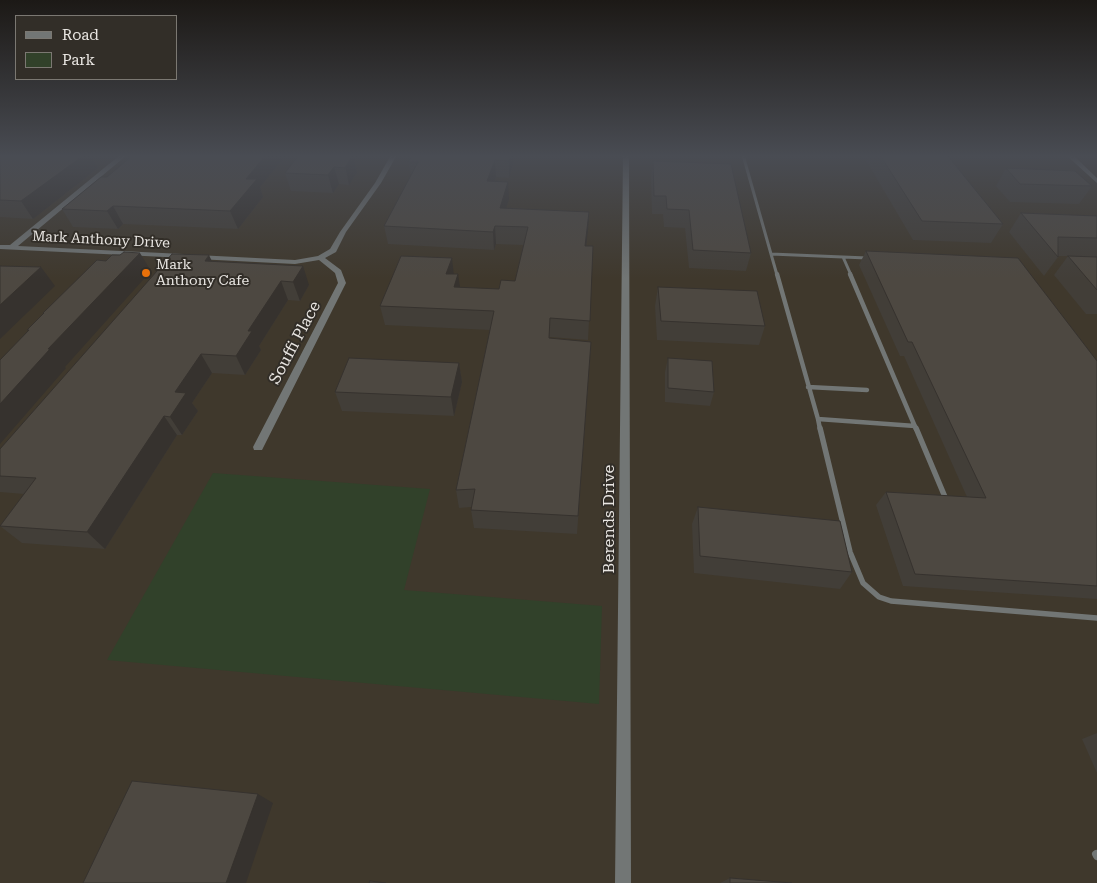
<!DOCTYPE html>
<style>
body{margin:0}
#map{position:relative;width:1097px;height:883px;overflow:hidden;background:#322e28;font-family:"Roboto Serif",serif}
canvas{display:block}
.legend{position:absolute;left:15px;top:15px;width:162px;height:65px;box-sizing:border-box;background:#322e28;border:1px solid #7b7872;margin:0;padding:6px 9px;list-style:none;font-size:15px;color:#e9e6e2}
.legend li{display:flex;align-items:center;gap:10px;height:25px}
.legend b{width:25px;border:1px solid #7b7872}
</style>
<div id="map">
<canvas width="1097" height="883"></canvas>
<ul class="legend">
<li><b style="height:6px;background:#727675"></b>Road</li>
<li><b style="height:14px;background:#31412a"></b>Park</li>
</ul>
</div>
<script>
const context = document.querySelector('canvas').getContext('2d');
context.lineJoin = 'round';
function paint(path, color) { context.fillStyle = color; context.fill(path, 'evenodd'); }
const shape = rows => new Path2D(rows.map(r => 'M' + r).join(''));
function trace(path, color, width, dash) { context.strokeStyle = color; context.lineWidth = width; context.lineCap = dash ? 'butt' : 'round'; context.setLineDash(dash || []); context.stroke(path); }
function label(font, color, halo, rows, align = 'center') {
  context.font = font + ' "Roboto Serif",serif'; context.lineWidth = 4; context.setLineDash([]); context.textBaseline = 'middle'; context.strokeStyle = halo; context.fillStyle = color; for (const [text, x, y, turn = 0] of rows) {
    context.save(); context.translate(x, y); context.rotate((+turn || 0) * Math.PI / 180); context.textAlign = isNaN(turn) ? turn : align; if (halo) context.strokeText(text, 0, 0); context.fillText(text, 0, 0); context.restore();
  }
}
const built = shape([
 [0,155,1097,155,1097,883,0,883]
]);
const green = shape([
 [213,473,430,489,404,590,602,606,599,704,107,660]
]);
const laneFar3 = shape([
 [743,155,771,254,843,257,851,275],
 [771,254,777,275],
 [843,257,867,258]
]);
const laneFar2 = shape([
 [777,274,818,419,915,426],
 [850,274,916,429],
 [808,387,867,390],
 [818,419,820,429]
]);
const laneFar1 = shape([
 [820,428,850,552,863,583,879,597,891,601,1097,618],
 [916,428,945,497]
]);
const lane = shape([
 [1096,854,1097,856]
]);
const street = shape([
 [120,155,127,155,18,246,183,254,187,256,186,258,0,249,0,245,10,245,120,155],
 [391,155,397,155,381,183,346,232,336,252,325,258,341,270,346,283,262,450,254,450,253,447,338,283,335,273,319,260,295,264,197,259,193,257,197,255,295,260,318,256,330,249,340,232,375,183,391,155],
 [623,155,629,155,631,883,615,883,623,155],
 [1066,155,1073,155,1097,178,1097,183,1066,155]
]);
const wall = shape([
 [0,155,92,155,91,156,98,168,33,219,0,217],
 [133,155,286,155,260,187,263,197,238,229,123,224,118,229,73,227,62,209,107,177],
 [412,155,513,155,513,164,509,178,496,177,494,181,509,199,506,208,589,212,586,246,593,246,588,340,550,337,550,338,591,342,577,534,474,528,471,510,471,507,459,508,456,490,490,330,385,325,380,306,454,274,460,288,499,289,515,281,524,245,496,244,494,250,388,244,384,226,411,175,408,162],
 [863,155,947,155,1003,224,991,243,913,240],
 [354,161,357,172,349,185,339,184,333,193,291,191,285,173],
 [653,161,751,253,746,271,689,268,685,228,664,227,663,214,652,214,651,178],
 [1006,168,1092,186,1079,204,1010,202,996,186],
 [1021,213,1097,216,1097,314,1086,314,1054,275,1068,256,1058,256,1058,257,1044,276,1009,232],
 [866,251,1097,361,1097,599,903,586,876,505,886,492,967,497,904,356,900,356,859,265],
 [212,262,309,285,300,301,288,300,259,346,261,350,245,375,212,373,192,403,198,411,182,435,177,435,105,549,22,543,0,526,24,494,0,492,0,449],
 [658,287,765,326,759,345,657,340,655,306],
 [668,358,714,392,710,406,665,402,665,372],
 [459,363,462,382,454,416,342,411,335,392],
 [698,507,852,572,840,589,694,573,692,524],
 [1097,733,1097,773,1082,739],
 [730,878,730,883,720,883]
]);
const shadedWall = shape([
 [70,155,92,155,91,156,98,168,33,219,21,201],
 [266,155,286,155,260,187,263,197,238,229,230,211,246,179],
 [343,155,358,155,354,161,357,172,349,185],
 [509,155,513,155,513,164,509,178],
 [495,160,496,177,489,198,487,181],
 [334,167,339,184,333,193,328,175],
 [508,182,509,199,501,226,500,208],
 [113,206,123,224,118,229,107,211],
 [589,212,588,230,584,264,585,246],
 [495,226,496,244,494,250,493,232],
 [140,253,151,271,65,367,66,368,0,444,0,404,48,349],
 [209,255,218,274,205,261],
 [452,258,454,276,446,274],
 [303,266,309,285,300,301,293,282],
 [41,267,55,286,0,339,0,305],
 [458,274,461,293,454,287],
 [281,281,288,300,259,346,261,350,245,375,236,356,248,331],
 [201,354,212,373,192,403,198,411,182,435,170,417,175,392],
 [459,363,462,382,454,416,451,397],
 [164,416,177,435,105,549,87,532],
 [258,794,273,803,246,883,226,883]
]);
const building = shape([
 [0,155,84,155,21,201,0,200,0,155],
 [133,155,266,155,246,179,257,179,230,211,113,206,107,211,62,209,101,177,107,177,133,155],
 [299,155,353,155,345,168,334,167,328,175,285,173,299,155],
 [412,155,510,155,509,161,495,160,487,181,508,182,500,208,589,212,585,246,593,246,590,321,550,318,549,338,591,342,578,516,471,510,475,489,456,490,494,311,380,306,401,256,452,258,446,274,458,274,454,287,499,289,501,280,515,281,528,227,495,226,493,232,384,226,418,162,408,162,412,155],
 [880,155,947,155,1003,224,922,221,880,155],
 [653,161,731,164,751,253,693,250,689,210,667,209,666,196,654,196,653,161],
 [1006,168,1075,171,1092,186,1020,184,1006,168],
 [1021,213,1097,216,1097,238,1058,237,1058,257,1021,213],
 [866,251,1018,258,1097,361,1097,586,915,574,886,492,986,498,912,342,908,342,866,251],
 [124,252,140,253,48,349,50,349,0,404,0,360,29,330,27,330,44,313,43,313,97,260,106,261,112,255,120,255,124,252],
 [172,254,209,255,205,261,303,266,293,282,281,281,248,331,252,331,236,356,201,354,175,392,186,393,170,417,164,416,87,532,0,526,36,478,0,476,0,449,172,254],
 [1068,256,1097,257,1097,290,1068,256],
 [0,266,41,267,0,305,0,266],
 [658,287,757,291,765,326,661,321,658,287],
 [349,358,459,363,451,397,335,392,349,358],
 [668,358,712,361,714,392,668,388,668,358],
 [698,507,840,521,852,572,700,556,698,507],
 [132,781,258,794,226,883,83,883,132,781],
 [730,878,792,883,730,883,730,878],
 [370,881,386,883,369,883,370,881]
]);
const markers = [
 [146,273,5,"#e8710a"]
];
const farStreetnames = [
 ["Mark Anthony Drive",101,240,3]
];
const farPoinames = [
 ["Mark",156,265],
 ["Anthony Cafe",156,281]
];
const streetNames = [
 ["Souffi Place",295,343,-62],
 ["Berends Drive",609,519,-90]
];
paint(built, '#3f382c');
paint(green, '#31412a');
trace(laneFar3, '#727675', 3);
trace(laneFar2, '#727675', 4.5);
trace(laneFar1, '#727675', 5.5);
trace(lane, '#727675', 8);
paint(street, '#727675');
paint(wall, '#423e38');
paint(shadedWall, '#36322e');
paint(building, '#4d4841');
trace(building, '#36322e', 1);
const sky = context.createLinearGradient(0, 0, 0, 279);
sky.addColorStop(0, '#1c1916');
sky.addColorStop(0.56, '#494c53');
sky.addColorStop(1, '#494c5300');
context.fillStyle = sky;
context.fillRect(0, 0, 1097, 279);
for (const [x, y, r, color] of markers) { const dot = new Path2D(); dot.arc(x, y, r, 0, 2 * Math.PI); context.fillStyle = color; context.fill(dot); trace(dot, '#322e28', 2); }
label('14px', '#e9e6e2', '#322e28', farStreetnames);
label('14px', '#e9e6e2', '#322e28', farPoinames, 'left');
label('16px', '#e9e6e2', '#322e28', streetNames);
</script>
